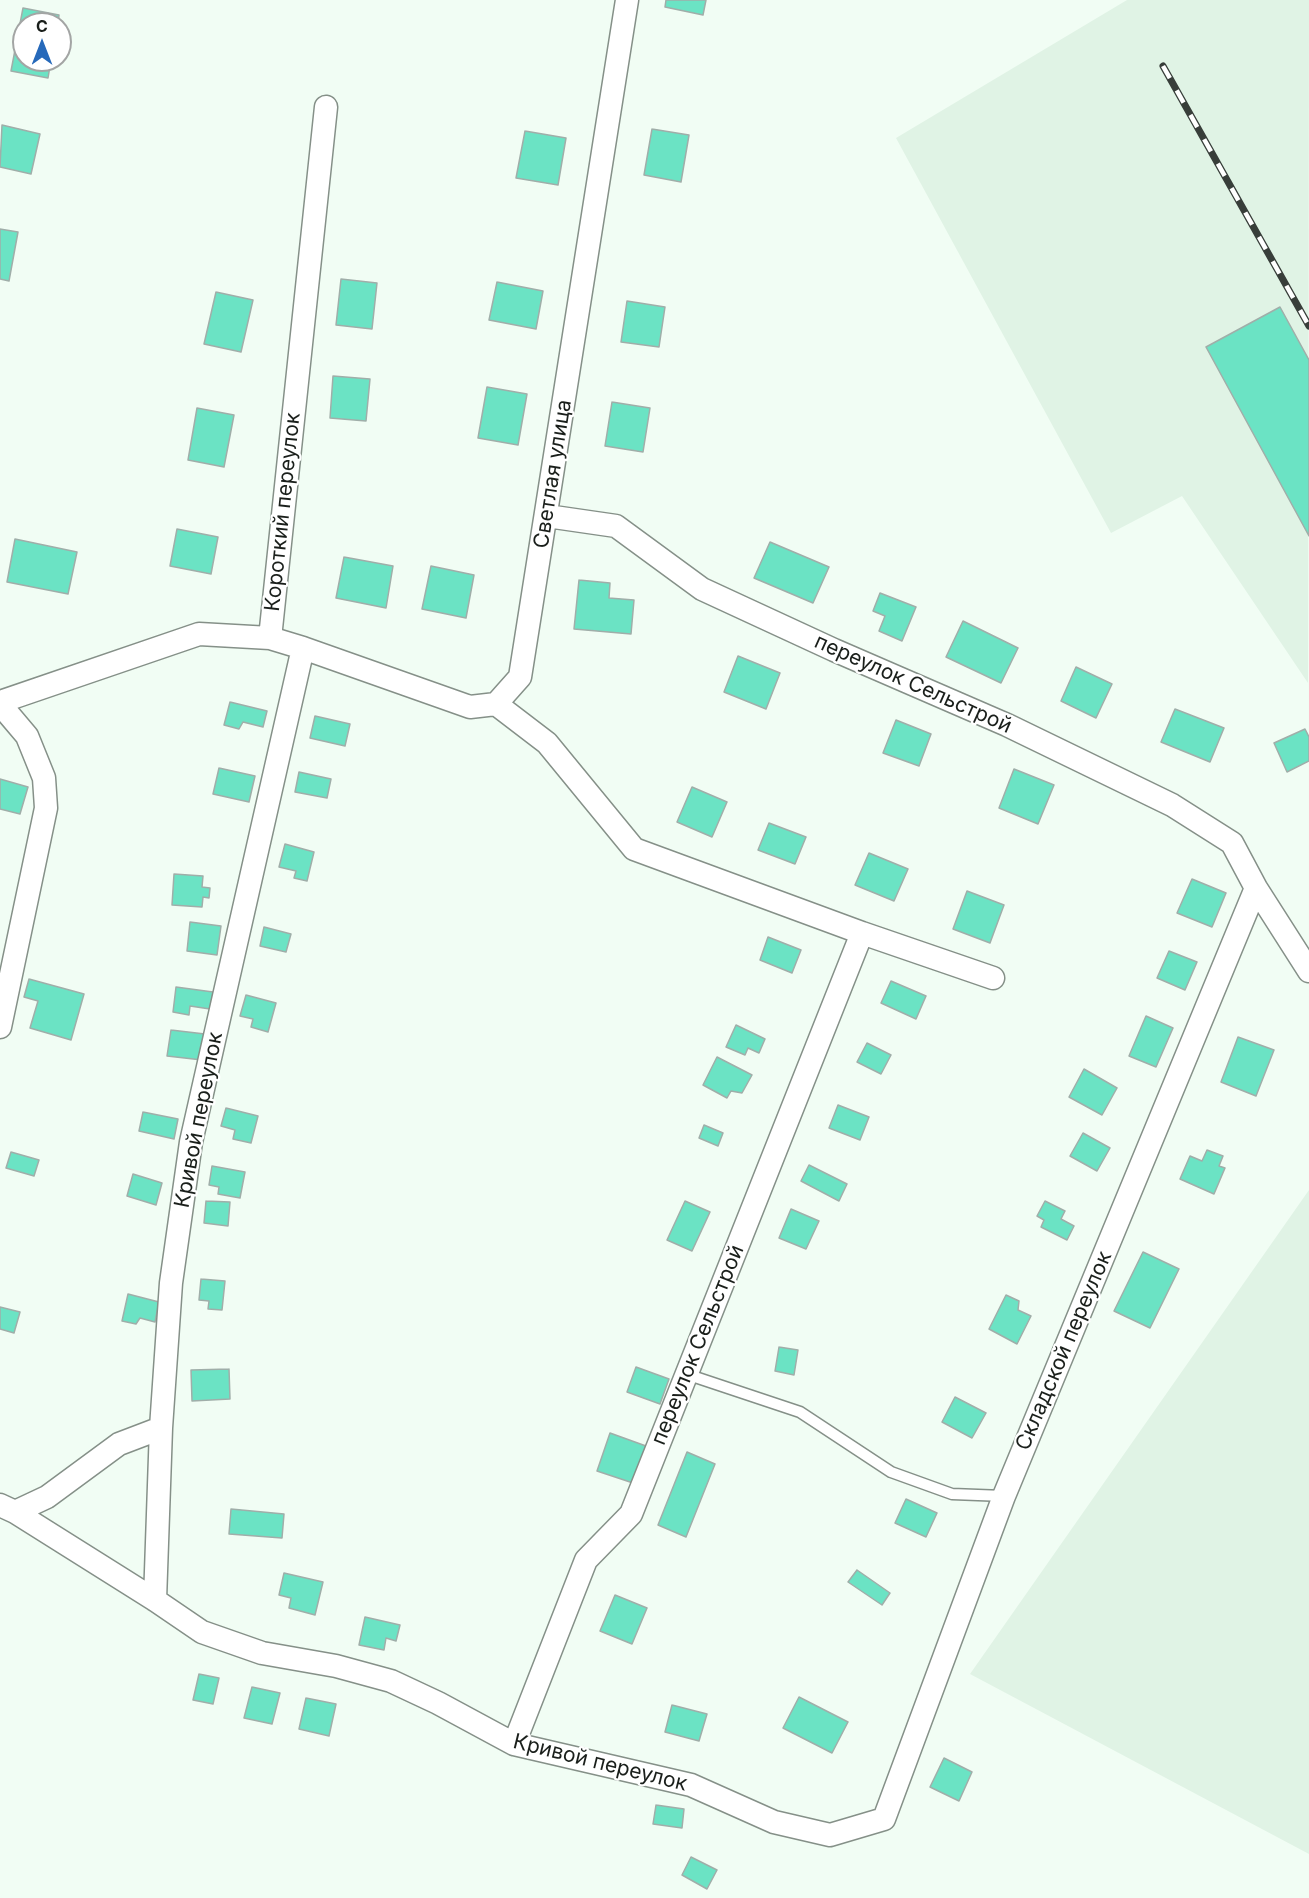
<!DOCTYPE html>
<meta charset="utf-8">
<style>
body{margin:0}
#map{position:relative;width:1309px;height:1898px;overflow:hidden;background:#f1fdf4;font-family:Inter,sans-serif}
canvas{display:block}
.north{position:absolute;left:12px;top:12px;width:60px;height:60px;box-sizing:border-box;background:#fff;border:2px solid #a3a5a4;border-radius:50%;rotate:0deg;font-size:16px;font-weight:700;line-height:24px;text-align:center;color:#1a1f1b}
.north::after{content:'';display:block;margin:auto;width:21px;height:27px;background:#2669ba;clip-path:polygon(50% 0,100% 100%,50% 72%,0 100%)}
</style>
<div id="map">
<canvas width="1309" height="1898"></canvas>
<div class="north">С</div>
</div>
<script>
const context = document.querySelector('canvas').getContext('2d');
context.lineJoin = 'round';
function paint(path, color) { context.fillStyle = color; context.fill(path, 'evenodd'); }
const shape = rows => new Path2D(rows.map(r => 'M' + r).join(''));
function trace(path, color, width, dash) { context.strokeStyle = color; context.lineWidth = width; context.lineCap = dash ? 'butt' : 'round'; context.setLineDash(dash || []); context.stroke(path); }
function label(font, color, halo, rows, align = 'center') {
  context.font = font + ' Inter,sans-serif'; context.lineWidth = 4.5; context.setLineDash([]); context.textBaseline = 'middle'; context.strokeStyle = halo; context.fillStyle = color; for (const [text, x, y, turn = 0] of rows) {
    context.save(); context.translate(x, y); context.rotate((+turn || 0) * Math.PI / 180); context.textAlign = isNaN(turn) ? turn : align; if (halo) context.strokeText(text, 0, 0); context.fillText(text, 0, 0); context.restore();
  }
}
const built = shape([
 [1127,0,1309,0,1308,683,1182,496,1111,533,896,138],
 [1309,1190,1309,1854,970,1674]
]);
const building = shape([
 [666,0,706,0,703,15,665,7,666,0],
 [23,8,59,15,58,24,24,24,24,60,51,60,48,78,11,71,23,8],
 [2,125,40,134,31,174,0,167,2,125],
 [652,129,689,135,681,182,644,175,652,129],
 [525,131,566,138,558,185,516,178,525,131],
 [0,229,18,232,9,281,0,279,0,229],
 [341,279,377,283,372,329,336,325,341,279],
 [497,282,543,291,536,329,489,320,497,282],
 [216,292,253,300,241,352,204,344,216,292],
 [627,301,665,307,659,347,621,342,627,301],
 [1280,307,1309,360,1309,536,1206,347,1280,307],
 [333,376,370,379,366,421,330,418,333,376],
 [487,387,527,394,518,445,478,438,487,387],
 [612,402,650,408,643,452,605,446,612,402],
 [197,408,234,415,224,467,188,460,197,408],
 [177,529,218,537,211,574,170,566,177,529],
 [15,539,77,552,68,594,7,582,15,539],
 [770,542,829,567,813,603,754,578,770,542],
 [344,557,393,566,386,608,336,598,344,557],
 [431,566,474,575,466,618,422,609,431,566],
 [579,580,610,583,609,598,634,600,631,634,574,629,579,580],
 [880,593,916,607,902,641,879,631,885,616,873,611,880,593],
 [963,621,1018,648,1001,683,946,657,963,621],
 [738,656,780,673,766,709,724,692,738,656],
 [1076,667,1112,684,1096,718,1061,701,1076,667],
 [230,702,267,711,263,727,243,722,239,729,224,725,230,702],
 [1175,709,1224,728,1210,762,1161,742,1175,709],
 [315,716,350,724,345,746,310,738,315,716],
 [896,720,931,734,919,766,883,753,896,720],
 [1305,729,1309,737,1309,761,1287,772,1274,743,1305,729],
 [219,768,255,776,249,802,213,794,219,768],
 [1014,769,1054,785,1038,824,999,808,1014,769],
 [299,772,331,779,327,798,295,792,299,772],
 [0,779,28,787,20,814,0,809,0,779],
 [692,787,727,802,712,837,677,822,692,787],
 [769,823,806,837,795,864,758,850,769,823],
 [285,844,314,852,307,881,294,878,296,871,279,867,285,844],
 [869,853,908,869,894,901,855,885,869,853],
 [174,874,203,876,202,887,210,888,209,898,203,897,202,907,172,905,174,874],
 [1192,879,1226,893,1212,927,1177,913,1192,879],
 [967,891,1004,905,990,943,953,929,967,891],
 [190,922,221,926,217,955,187,951,190,922],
 [264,927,291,934,286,952,260,946,264,927],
 [768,937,801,950,792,973,760,960,768,937],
 [1169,951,1197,962,1185,990,1157,978,1169,951],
 [29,979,84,994,71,1040,30,1028,38,1001,24,997,29,979],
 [891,981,926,996,916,1019,881,1003,891,981],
 [176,987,213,992,210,1009,190,1006,189,1015,173,1012,176,987],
 [246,995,276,1003,268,1032,251,1027,253,1019,240,1016,246,995],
 [1146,1016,1173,1028,1156,1067,1129,1056,1146,1016],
 [736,1025,765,1039,759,1053,748,1048,745,1055,726,1047,736,1025],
 [171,1030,205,1034,202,1060,167,1056,171,1030],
 [1238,1037,1274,1050,1256,1096,1221,1082,1238,1037],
 [867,1043,891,1055,881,1074,857,1062,867,1043],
 [717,1057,752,1075,742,1093,731,1091,727,1098,703,1085,717,1057],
 [1084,1069,1117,1088,1102,1115,1069,1097,1084,1069],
 [838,1105,869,1117,860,1140,829,1128,838,1105],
 [226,1108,258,1116,251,1143,233,1139,235,1130,221,1126,226,1108],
 [143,1112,178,1119,174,1139,139,1131,143,1112],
 [704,1125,723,1133,718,1146,699,1138,704,1125],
 [1083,1133,1110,1148,1097,1171,1070,1156,1083,1133],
 [1207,1150,1223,1156,1219,1166,1225,1168,1214,1194,1180,1179,1190,1156,1202,1161,1207,1150],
 [11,1152,39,1160,34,1176,6,1168,11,1152],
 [809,1165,847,1184,839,1201,801,1181,809,1165],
 [212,1166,245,1172,240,1198,218,1194,219,1187,209,1185,212,1166],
 [133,1174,162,1183,156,1205,127,1196,133,1174],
 [206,1201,230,1202,228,1226,204,1223,206,1201],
 [685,1201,710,1212,692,1251,667,1240,685,1201],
 [1045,1201,1065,1211,1061,1219,1074,1226,1067,1240,1041,1227,1044,1220,1037,1216,1045,1201],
 [791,1209,819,1221,806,1249,779,1238,791,1209],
 [1143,1252,1179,1269,1150,1328,1114,1311,1143,1252],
 [201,1279,225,1281,222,1310,208,1309,209,1301,199,1300,201,1279],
 [128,1294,159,1302,155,1322,140,1318,136,1324,122,1321,128,1294],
 [1006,1295,1019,1301,1018,1310,1031,1316,1017,1344,989,1329,1006,1295],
 [0,1307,20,1312,14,1333,0,1329,0,1307],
 [779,1347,798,1350,794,1375,775,1371,779,1347],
 [636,1367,669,1379,660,1404,627,1392,636,1367],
 [229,1369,230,1399,192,1401,191,1370,229,1369],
 [955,1397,986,1413,972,1438,942,1422,955,1397],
 [610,1433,646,1446,633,1483,597,1471,610,1433],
 [687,1452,715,1464,686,1537,658,1525,687,1452],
 [906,1499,937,1513,926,1537,895,1523,906,1499],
 [231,1509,284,1514,282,1538,229,1534,231,1509],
 [857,1570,890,1593,882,1605,848,1582,857,1570],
 [284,1573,323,1582,315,1615,289,1608,291,1598,279,1595,284,1573],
 [615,1595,647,1608,632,1644,600,1631,615,1595],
 [365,1617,400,1625,396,1641,386,1638,384,1650,359,1645,365,1617],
 [199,1674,219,1678,213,1704,193,1700,199,1674],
 [252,1687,280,1693,272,1724,244,1718,252,1687],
 [799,1697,848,1722,832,1753,783,1728,799,1697],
 [306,1698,336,1704,329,1736,299,1729,306,1698],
 [672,1705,707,1714,699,1741,665,1732,672,1705],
 [944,1758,972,1772,959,1801,930,1787,944,1758],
 [656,1805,684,1809,682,1828,653,1824,656,1805],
 [691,1857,717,1870,707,1889,682,1875,691,1857]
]);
const lane = shape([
 [686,1374,800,1412,891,1472,952,1494,1004,1496]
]);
const street = shape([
 [547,516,616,526,702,589,834,650,1007,725,1172,805,1232,843,1256,888,1309,971],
 [270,638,303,648,470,707,496,704,520,677,627,0],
 [0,702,199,634,270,638,326,107],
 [0,704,27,736,44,778,46,808,0,1027],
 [496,704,547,743,634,849,862,933,993,978],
 [0,1505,15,1512,155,1600,202,1632,262,1653,336,1666,391,1681,438,1703,514,1744,691,1785,774,1822,830,1835,884,1819,1004,1496,1256,888],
 [15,1512,47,1497,119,1444,161,1428],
 [155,1600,161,1428,171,1283,191,1142,303,648],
 [514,1744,586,1560,631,1514,862,933]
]);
const rail = shape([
 [1163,66,1309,326]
]);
const streetNames = [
 ["Светлая улица",553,474,-81],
 ["Короткий переулок",283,512,-84],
 ["переулок Сельстрой",913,684,24],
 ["Кривой переулок",199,1120,-79],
 ["переулок Сельстрой",698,1345,-68],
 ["Складской переулок",1064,1351,-67],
 ["Кривой переулок",600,1763,14]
];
paint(built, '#e0f3e5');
paint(building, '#6be3c4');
trace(building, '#a0aea9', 1.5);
trace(lane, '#859088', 13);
trace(street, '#859088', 25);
trace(lane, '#fff', 10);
trace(street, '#fff', 22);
trace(rail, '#383e3a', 7);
trace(rail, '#fff', 4.5, [14]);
label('21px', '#1a1f1b', '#fff', streetNames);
</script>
